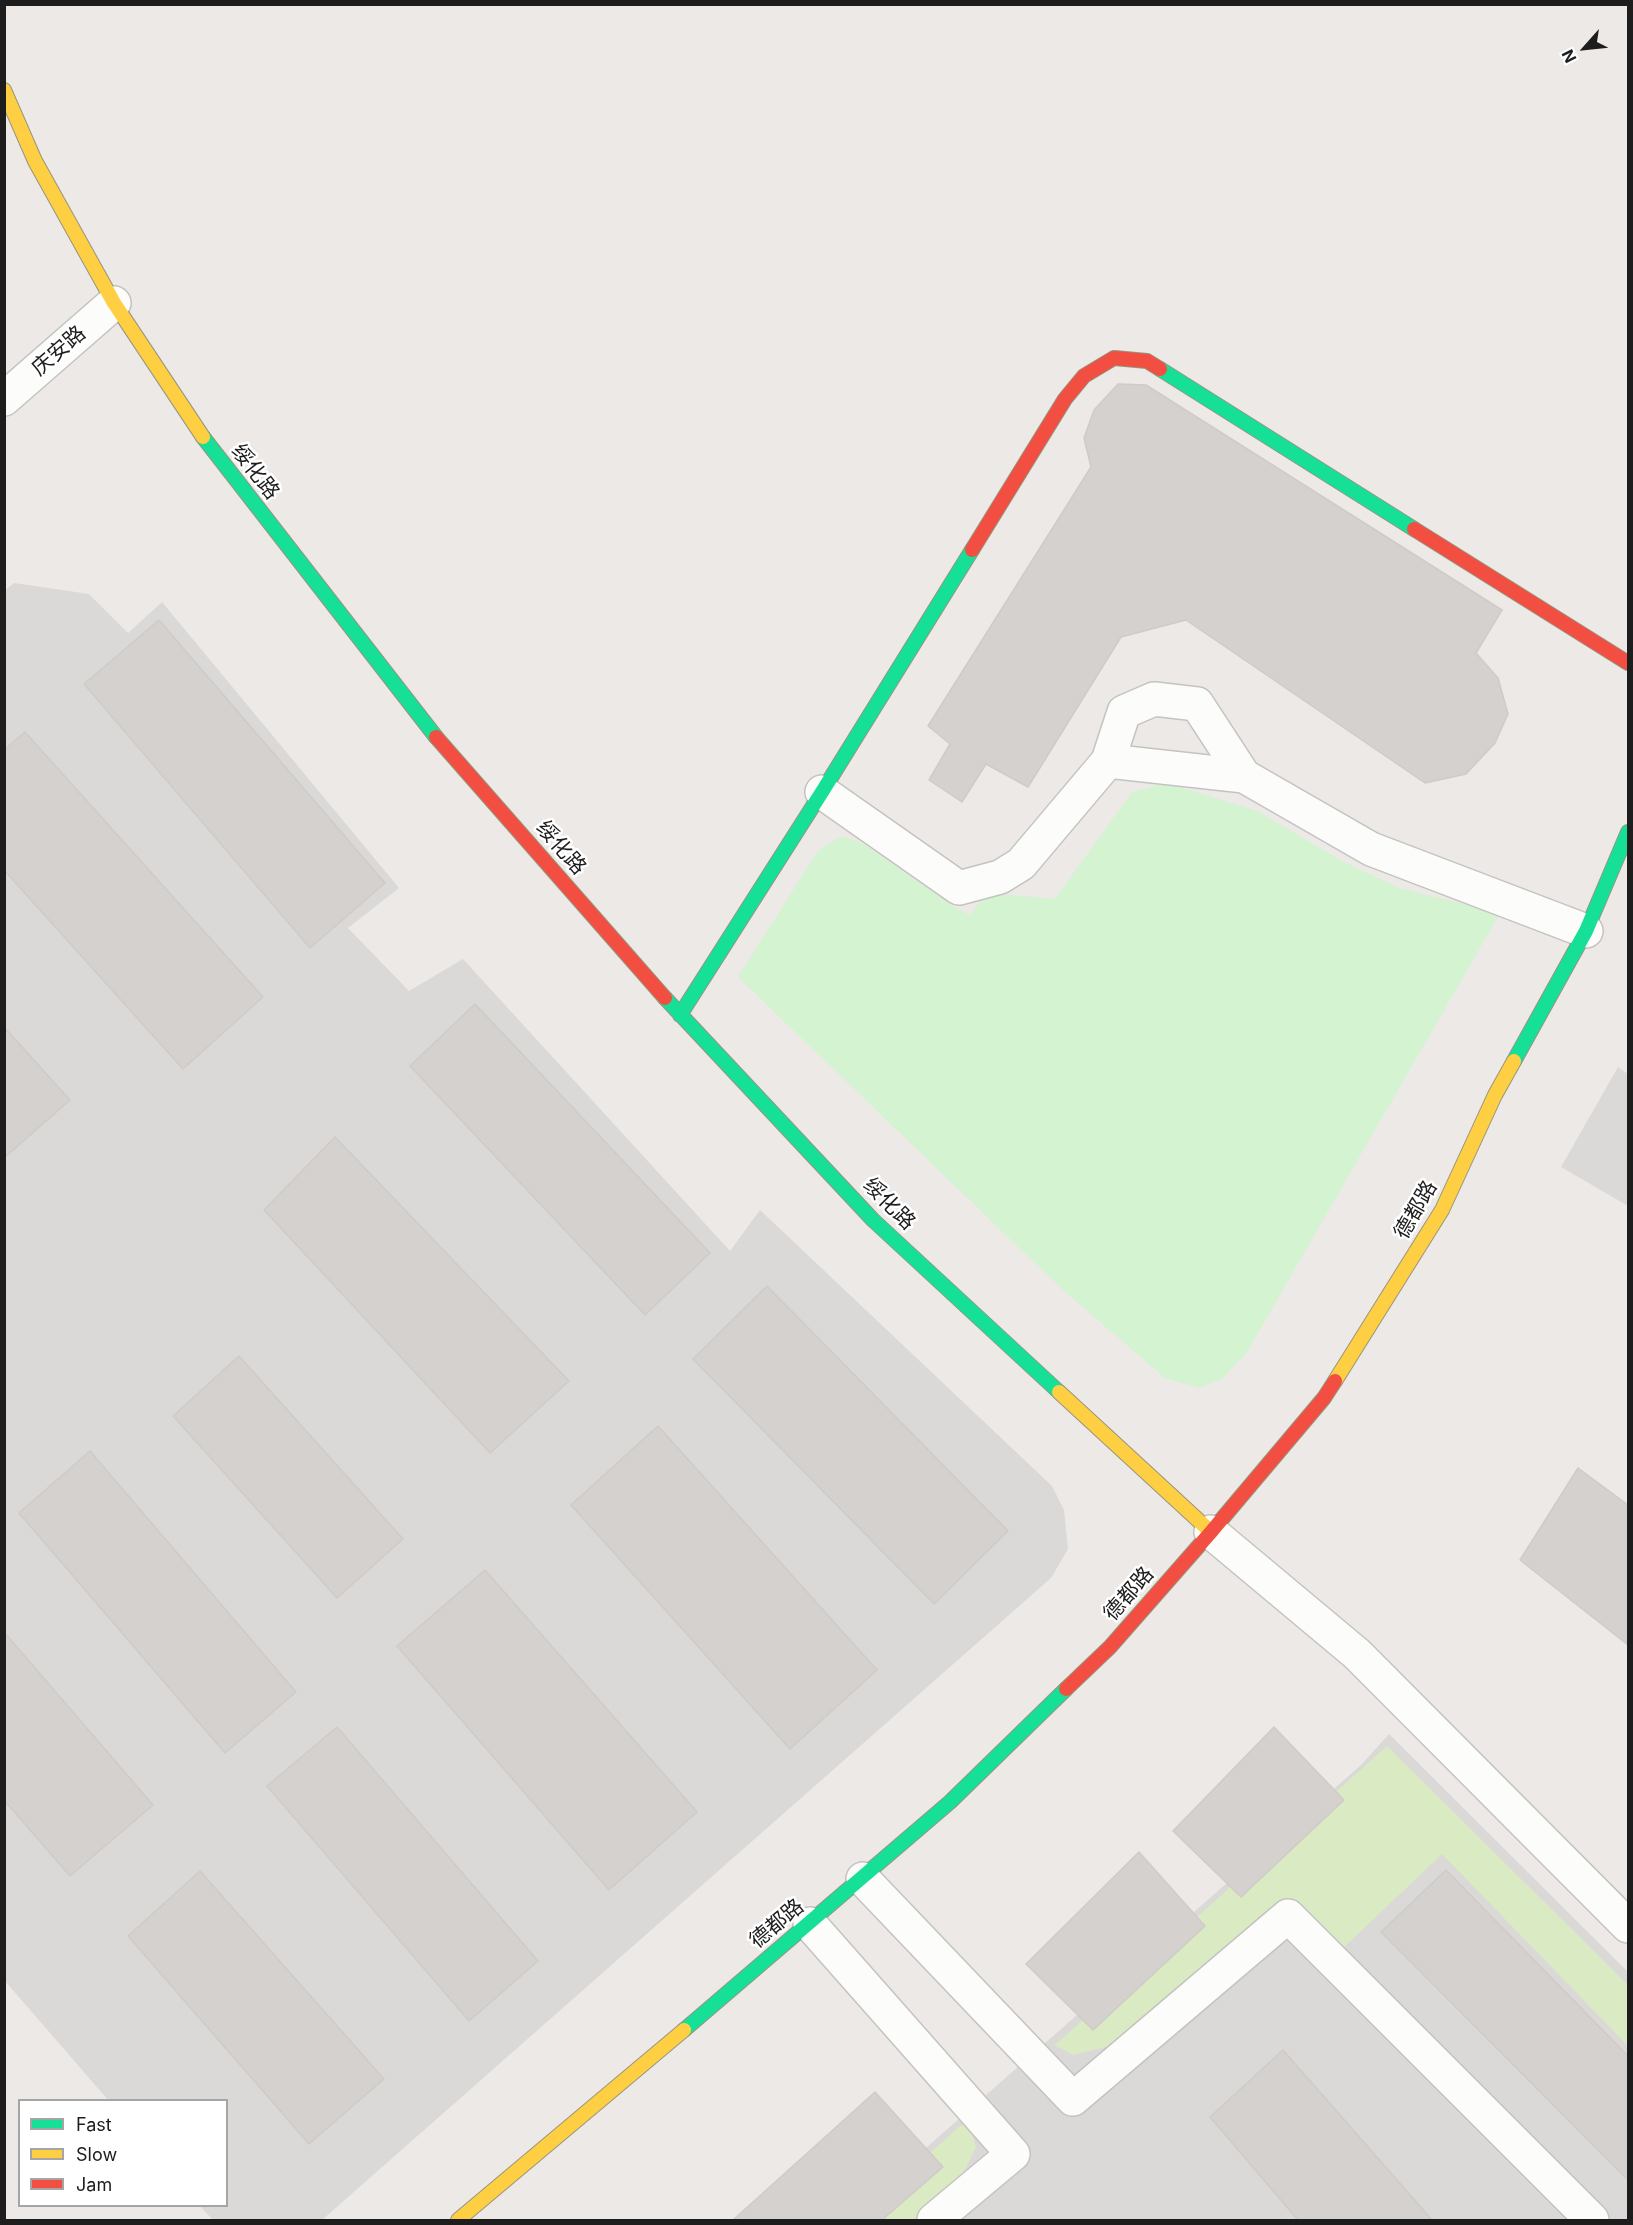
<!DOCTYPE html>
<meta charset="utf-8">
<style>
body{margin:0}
#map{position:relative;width:1633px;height:2225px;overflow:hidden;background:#ece9e6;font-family:Inter,sans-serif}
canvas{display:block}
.frame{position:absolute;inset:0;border:6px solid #1d1d1d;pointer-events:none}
.legend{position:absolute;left:18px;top:2099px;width:210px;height:108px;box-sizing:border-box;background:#fff;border:2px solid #a5a5a5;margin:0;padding:8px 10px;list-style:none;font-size:18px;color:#1d1d1d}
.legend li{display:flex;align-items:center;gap:12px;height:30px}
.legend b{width:30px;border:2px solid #a5a5a5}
.north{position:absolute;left:1555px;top:18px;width:60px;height:60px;-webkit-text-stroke:4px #fff;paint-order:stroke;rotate:243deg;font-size:16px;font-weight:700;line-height:24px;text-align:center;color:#1d1d1d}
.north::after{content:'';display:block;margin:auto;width:21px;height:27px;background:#1d1d1d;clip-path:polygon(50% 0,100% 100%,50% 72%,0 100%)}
</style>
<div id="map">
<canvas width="1633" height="2225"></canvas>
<div class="frame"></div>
<ul class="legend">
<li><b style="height:8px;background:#16e098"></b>Fast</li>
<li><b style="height:8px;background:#ffcf43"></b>Slow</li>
<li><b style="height:8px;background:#f24e42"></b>Jam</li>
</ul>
<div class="north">N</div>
</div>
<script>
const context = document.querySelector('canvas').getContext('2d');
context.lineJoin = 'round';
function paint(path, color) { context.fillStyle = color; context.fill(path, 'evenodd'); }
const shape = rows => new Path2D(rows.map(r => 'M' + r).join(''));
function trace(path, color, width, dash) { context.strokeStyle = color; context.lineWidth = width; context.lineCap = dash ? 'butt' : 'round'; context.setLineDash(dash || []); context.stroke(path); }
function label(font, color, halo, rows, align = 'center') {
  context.font = font + ' Inter,"Noto Sans SC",sans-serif'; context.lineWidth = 5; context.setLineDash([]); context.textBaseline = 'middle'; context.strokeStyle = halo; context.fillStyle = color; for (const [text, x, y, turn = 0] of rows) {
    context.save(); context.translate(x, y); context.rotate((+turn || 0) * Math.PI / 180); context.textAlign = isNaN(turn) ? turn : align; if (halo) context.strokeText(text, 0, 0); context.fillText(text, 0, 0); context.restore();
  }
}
const residential = shape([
 [14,583,89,594,128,633,162,602,399,888,348,928,409,991,463,959,730,1251,760,1210,1052,1486,1064,1510,1068,1549,1051,1578,322,2220,213,2220,200,2206,226,2206,226,2100,108,2100,5,1981,4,591],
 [1618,1067,1628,1074,1628,1206,1561,1167],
 [1389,1734,1628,1972,1628,2220,844,2220,1361,1765]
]);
const grass = shape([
 [1387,1746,1628,1985,1628,2046,1442,1854,1339,1952,1286,1903,1114,2045,1073,2055,1055,2045],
 [967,2120,976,2147,955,2190,919,2220,854,2220]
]);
const park = shape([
 [1167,783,1257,811,1342,861,1399,888,1500,913,1247,1352,1223,1378,1200,1388,1165,1378,1063,1290,738,977,818,851,842,836,862,843,956,908,970,915,983,898,1001,894,1055,899,1132,792]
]);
const building = shape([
 [1118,384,1146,385,1502,610,1476,653,1498,678,1508,714,1495,743,1466,774,1425,783,1186,620,1121,637,1028,787,986,764,962,802,929,780,950,744,928,726,1091,467,1084,438,1094,410,1118,384],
 [159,620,385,883,310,948,84,684,159,620],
 [25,732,263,997,183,1069,4,870,4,750,25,732],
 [475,1004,710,1253,645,1315,410,1066,475,1004],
 [4,1027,70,1100,4,1158,4,1027],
 [335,1137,569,1381,490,1453,264,1210,335,1137],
 [767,1286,1008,1531,934,1604,693,1359,767,1286],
 [239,1356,403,1539,337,1598,173,1416,239,1356],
 [658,1426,877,1670,790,1749,571,1505,658,1426],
 [90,1451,296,1692,225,1753,19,1513,90,1451],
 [1578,1468,1628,1505,1628,1645,1520,1560,1578,1468],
 [485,1570,697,1812,609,1890,397,1646,485,1570],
 [4,1632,153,1805,70,1876,4,1800,4,1632],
 [337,1727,538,1961,469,2021,267,1786,337,1727],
 [1274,1727,1344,1800,1241,1897,1173,1831,1274,1727],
 [1139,1852,1205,1926,1093,2030,1026,1964,1139,1852],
 [1446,1870,1628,2056,1628,2180,1381,1932,1446,1870],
 [200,1871,384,2079,309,2144,128,1936,200,1871],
 [1283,2050,1432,2220,1298,2220,1210,2117,1283,2050],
 [875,2092,943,2167,882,2220,733,2220,875,2092]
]);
const street = shape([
 [4,399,114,303],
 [1108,761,1124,712,1154,699,1197,704,1244,776],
 [822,792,959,888,1000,877,1021,864,1108,761,1244,776,1371,849,1586,931],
 [1211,1532,1357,1654,1628,1926],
 [863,1879,1073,2099,1288,1916,1592,2220],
 [810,1924,1013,2154,934,2220]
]);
const fast = shape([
 [1160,369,1414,529],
 [203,437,436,737],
 [665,998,873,1220,1059,1392],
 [680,1015,822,792,972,550],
 [1514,1061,1586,931,1628,832],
 [684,2030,950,1802,1066,1689]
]);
const slow = shape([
 [4,90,35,161,114,303,203,437],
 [1335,1381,1442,1210,1495,1095,1514,1061],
 [1059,1392,1211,1532],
 [458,2220,684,2030]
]);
const jam = shape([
 [1414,529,1628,663],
 [972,550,1065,399,1084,376,1114,358,1147,361,1160,369],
 [436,737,665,998],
 [1066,1689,1110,1647,1211,1532,1324,1398,1335,1381]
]);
const streetNames = [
 ["庆安路",59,351,-41],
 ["绥化路",255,472,52],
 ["绥化路",561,848,49],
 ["绥化路",889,1204,45],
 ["德都路",1416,1210,-60],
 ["德都路",1129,1594,-49],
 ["德都路",777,1924,-40]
];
paint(residential, '#dbd9d7');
paint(grass, '#daeac3');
paint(park, '#d3f3d1');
paint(building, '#d4d1cf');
trace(building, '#cfcbc7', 1.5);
trace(street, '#c4c3c2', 36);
trace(fast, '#96957e', 16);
trace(slow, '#96957e', 16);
trace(jam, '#96957e', 16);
trace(street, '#fcfcfb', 33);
trace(fast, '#16e098', 14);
trace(slow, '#ffcf43', 14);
trace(jam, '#f24e42', 14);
label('21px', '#1d1d1d', '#fff', streetNames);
</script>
